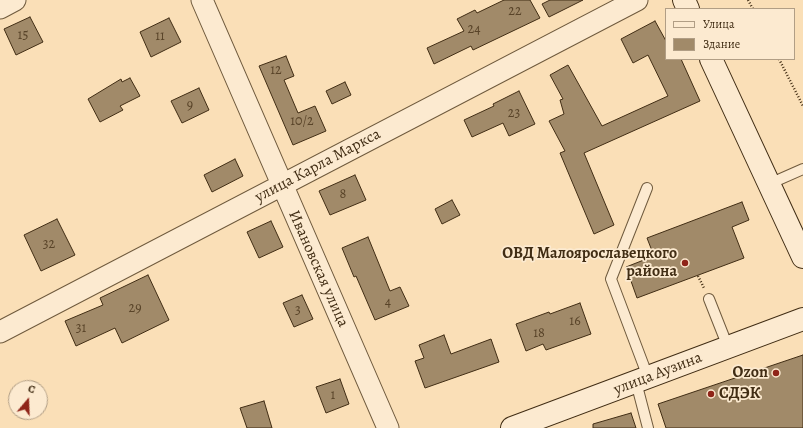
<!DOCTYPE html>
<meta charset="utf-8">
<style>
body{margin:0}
#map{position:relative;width:803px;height:428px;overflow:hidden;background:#fadfb7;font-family:Alegreya,serif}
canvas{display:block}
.legend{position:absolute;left:665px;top:8px;width:130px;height:52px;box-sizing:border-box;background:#fcead0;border:1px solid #b19e85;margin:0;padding:5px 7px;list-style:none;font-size:12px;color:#412d14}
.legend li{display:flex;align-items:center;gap:8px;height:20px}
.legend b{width:20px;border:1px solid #b19e85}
.north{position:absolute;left:8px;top:380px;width:40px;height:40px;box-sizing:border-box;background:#fcead0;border:1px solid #b19e85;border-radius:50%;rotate:19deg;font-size:11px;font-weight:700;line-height:16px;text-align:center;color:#412d14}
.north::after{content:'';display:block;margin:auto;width:14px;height:18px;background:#8f2418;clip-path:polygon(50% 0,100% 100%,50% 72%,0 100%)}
</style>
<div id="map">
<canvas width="803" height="428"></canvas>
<ul class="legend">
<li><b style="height:5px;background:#fcead0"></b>Улица</li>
<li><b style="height:11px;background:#a18a69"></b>Здание</li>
</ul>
<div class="north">С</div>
</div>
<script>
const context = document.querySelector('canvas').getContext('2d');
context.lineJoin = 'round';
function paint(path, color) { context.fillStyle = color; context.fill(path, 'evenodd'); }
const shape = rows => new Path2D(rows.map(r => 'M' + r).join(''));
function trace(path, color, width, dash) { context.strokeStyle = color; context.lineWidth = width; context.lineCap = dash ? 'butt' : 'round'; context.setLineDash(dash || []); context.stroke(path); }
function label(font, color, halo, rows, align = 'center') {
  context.font = font + ' Alegreya,serif'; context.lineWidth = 3.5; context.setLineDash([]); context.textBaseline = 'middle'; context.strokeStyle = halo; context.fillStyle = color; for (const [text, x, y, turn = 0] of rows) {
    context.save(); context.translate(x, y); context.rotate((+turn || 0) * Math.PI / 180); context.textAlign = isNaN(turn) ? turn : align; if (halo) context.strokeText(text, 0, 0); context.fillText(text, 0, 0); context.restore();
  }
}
const building = shape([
 [504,0,530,0,540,18,473,50,471,46,434,64,427,48,464,31,457,19,475,10,477,13,504,0],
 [550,0,583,0,549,17,542,4,550,0],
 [30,17,43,42,16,55,4,29,30,17],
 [169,18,181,42,151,57,140,32,169,18],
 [655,21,666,41,666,59,681,59,700,101,584,153,614,225,594,234,560,153,565,151,549,121,564,114,560,100,563,99,550,75,568,65,602,126,668,96,648,55,633,63,621,39,655,21],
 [286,56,294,76,284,80,298,113,315,106,326,131,293,145,259,66,286,56],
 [130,78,140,96,120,106,123,110,100,122,88,99,121,79,122,82,130,78],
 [345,82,351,95,332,104,326,91,345,82],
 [199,88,209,110,182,123,171,101,199,88],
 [519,91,535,124,509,136,503,123,472,137,464,120,494,106,493,104,519,91],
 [235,159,243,176,212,192,204,175,235,159],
 [355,175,366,200,330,215,319,191,355,175],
 [452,200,460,215,442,224,435,209,452,200],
 [742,202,749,220,732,227,744,258,637,298,626,267,654,256,647,238,742,202],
 [57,219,75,255,41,271,24,235,57,219],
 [271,221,283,247,259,258,247,232,271,221],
 [368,237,390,291,400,287,409,306,375,320,356,276,354,277,342,248,368,237],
 [148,275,169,320,122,343,115,328,76,346,65,321,103,305,100,298,148,275],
 [302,295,313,319,294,327,283,303,302,295],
 [580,303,591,334,546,350,543,344,526,351,516,324,549,312,550,314,580,303],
 [444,335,451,354,491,339,499,362,425,388,415,361,424,358,419,345,444,335],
 [803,355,803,428,666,428,658,404,803,355],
 [340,379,349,404,326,413,316,387,340,379],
 [264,401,272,428,247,428,240,408,264,401],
 [631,413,636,428,593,428,593,424,631,413]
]);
const path = shape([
 [748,0,753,9],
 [779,59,803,106],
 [698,276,704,288]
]);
const service = shape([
 [769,184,803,169],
 [647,188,611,279,648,377],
 [709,299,728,347],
 [636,382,648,428]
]);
const minor = shape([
 [202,0,388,428],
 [0,8,15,0],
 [0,332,637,0]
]);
const secondary = shape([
 [684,0,688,9],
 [711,59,803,257],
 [512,428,803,319]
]);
const markers = [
 [685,263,4,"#8f2418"],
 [776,373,4,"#8f2418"],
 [711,394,4,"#8f2418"]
];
const numberNames = [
 ["22",515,12],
 ["24",474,30],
 ["15",23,36],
 ["11",160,37],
 ["12",276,71],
 ["9",190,106],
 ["23",514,114],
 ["10/2",302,122],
 ["8",343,195],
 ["32",49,245],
 ["4",388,303],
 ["29",135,309],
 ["3",298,311],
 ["16",575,322],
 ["31",81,329],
 ["18",539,334],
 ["1",333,396]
];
const streetNames = [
 ["улица Карла Маркса",318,166,-28],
 ["Ивановская улица",318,269,66],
 ["улица Аузина",658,374,-21]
];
const poiNames = [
 ["ОВД Малоярославецкого",677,254],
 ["района",677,272],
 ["Ozon",768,373],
 ["СДЭК",719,394,"left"]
];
paint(building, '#a18a69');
trace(building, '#412d14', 1);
trace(service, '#6f5a3d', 12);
trace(minor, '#6f5a3d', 23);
trace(secondary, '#412d14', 24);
trace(path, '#412d14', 2.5, [1, 2]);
trace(service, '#fcead0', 10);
trace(minor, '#fcead0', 21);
trace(secondary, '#fcead0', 22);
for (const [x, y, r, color] of markers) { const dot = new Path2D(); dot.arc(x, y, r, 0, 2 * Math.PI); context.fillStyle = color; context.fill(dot); trace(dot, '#fcead0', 1.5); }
label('14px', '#594429', null, numberNames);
label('16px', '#412d14', '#fcead0', streetNames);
label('bold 16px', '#412d14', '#fcead0', poiNames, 'right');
</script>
